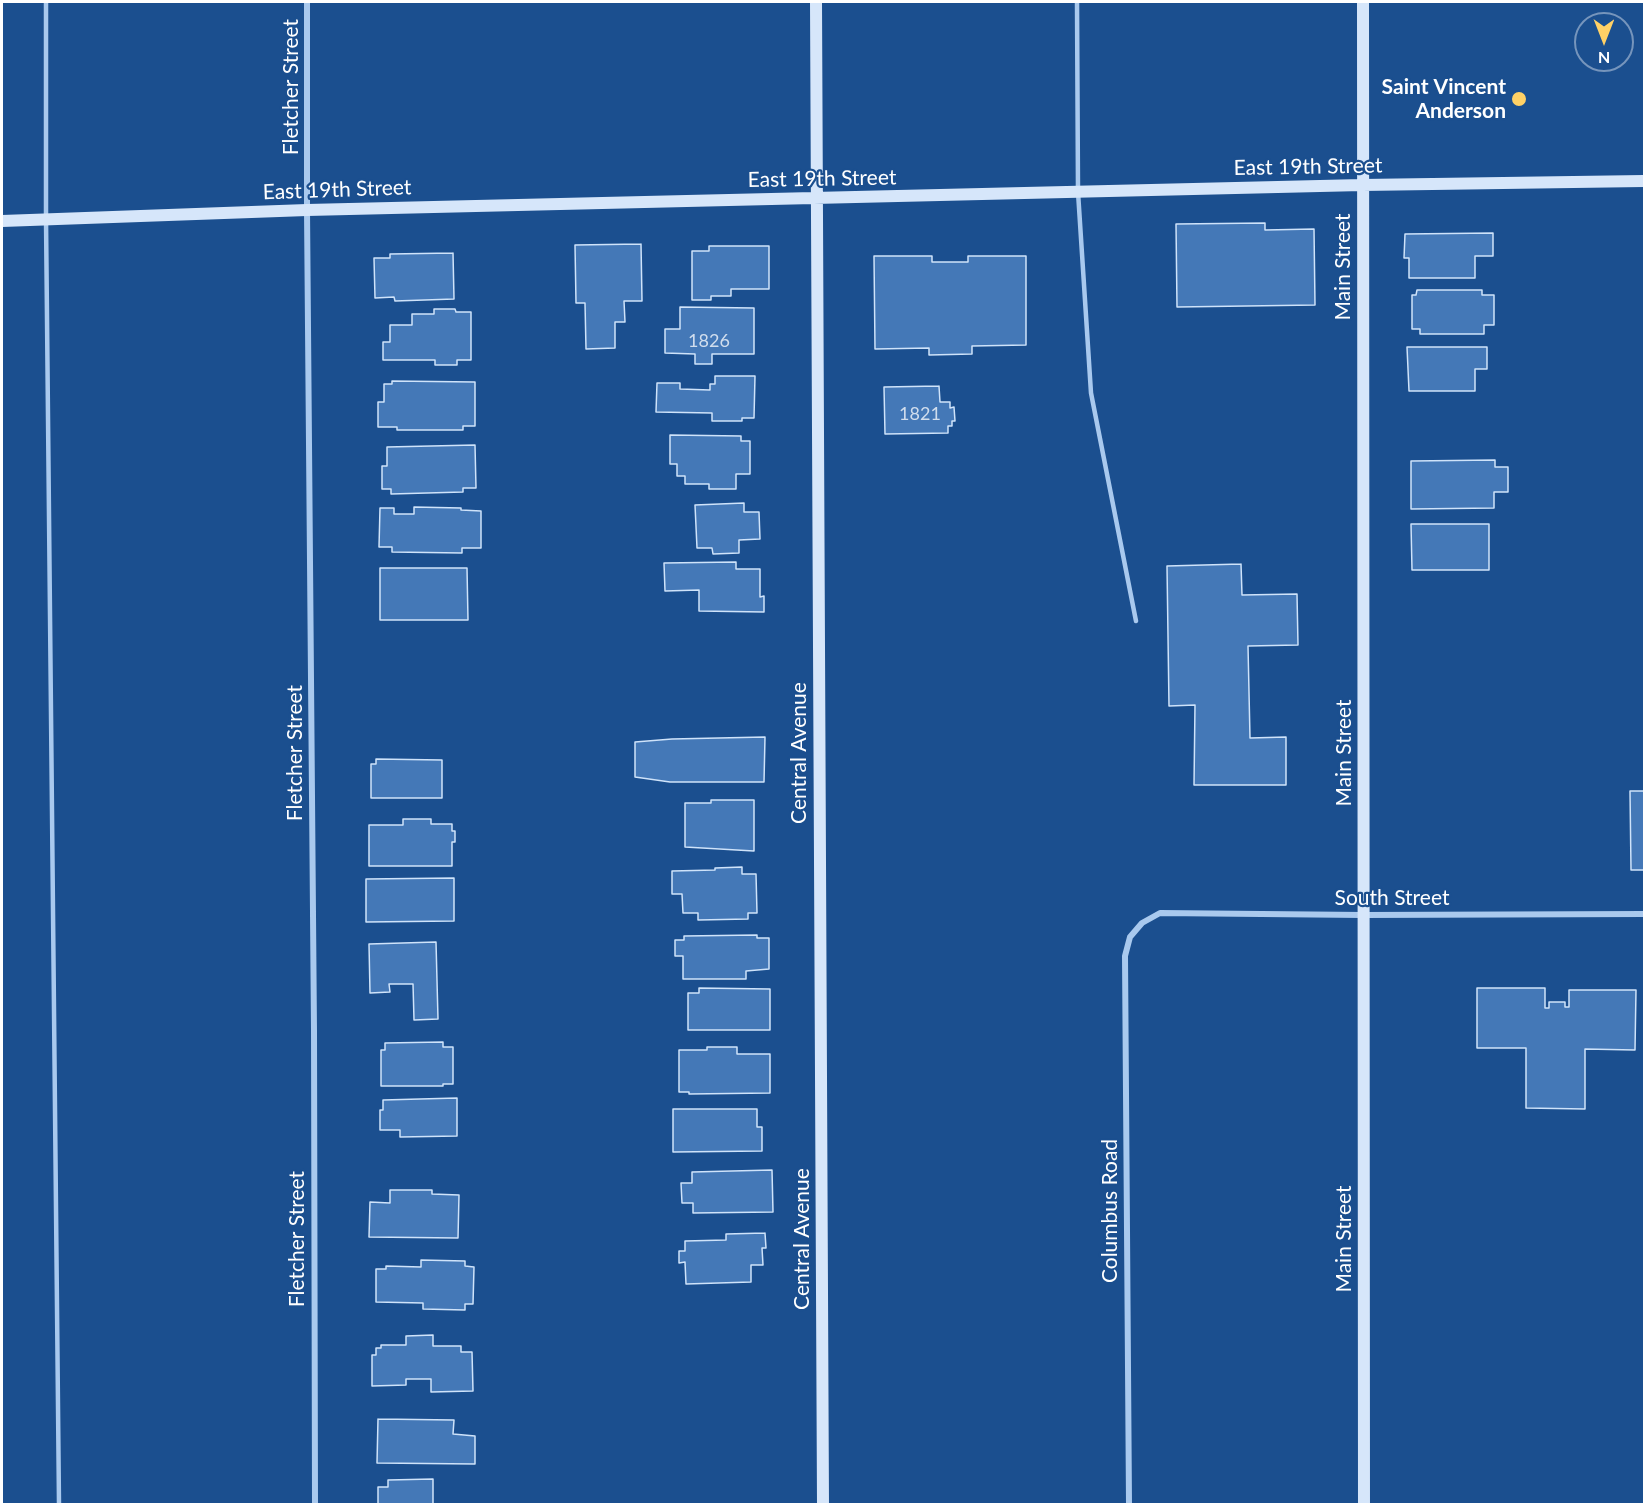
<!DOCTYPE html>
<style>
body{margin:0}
#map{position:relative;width:1646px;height:1506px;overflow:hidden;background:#1b4f8f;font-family:Lato,sans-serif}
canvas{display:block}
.frame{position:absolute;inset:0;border:3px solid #fff;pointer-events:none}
.north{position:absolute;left:1574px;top:12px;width:60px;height:60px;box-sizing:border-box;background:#1b4f8f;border:2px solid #7695bc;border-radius:50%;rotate:180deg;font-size:16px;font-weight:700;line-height:24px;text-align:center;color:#fff}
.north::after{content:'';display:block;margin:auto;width:21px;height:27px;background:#ffd166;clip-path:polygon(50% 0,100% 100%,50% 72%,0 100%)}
</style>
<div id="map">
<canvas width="1646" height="1506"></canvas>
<div class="frame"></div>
<div class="north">N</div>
</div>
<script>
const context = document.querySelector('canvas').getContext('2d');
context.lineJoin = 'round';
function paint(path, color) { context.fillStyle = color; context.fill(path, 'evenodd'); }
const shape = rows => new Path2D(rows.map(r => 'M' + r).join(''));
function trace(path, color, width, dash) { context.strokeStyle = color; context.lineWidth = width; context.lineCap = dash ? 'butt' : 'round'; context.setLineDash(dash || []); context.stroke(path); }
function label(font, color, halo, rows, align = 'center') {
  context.font = font + ' Lato,sans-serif'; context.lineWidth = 4.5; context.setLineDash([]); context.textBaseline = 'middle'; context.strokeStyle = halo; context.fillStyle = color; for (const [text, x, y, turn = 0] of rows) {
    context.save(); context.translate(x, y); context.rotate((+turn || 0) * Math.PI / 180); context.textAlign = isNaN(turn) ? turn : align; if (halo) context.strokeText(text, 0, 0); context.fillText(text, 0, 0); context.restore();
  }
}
const building = shape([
 [1265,223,1265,230,1314,229,1315,305,1177,307,1176,224,1265,223],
 [1493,233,1493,256,1475,256,1475,278,1409,278,1409,258,1404,258,1405,234,1493,233],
 [641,244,642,301,624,301,625,322,615,322,615,348,586,349,585,303,576,303,575,245,641,244],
 [709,246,769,246,769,289,731,289,731,296,711,296,711,300,692,300,692,251,709,251,709,246],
 [453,253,454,299,395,301,394,297,375,298,374,258,390,258,390,254,453,253],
 [874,256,932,256,932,262,968,262,968,256,1026,256,1026,345,972,346,972,354,929,355,929,348,875,349,874,256],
 [1417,290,1482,290,1482,295,1494,295,1494,325,1484,325,1484,334,1420,334,1420,329,1412,329,1412,295,1416,295,1417,290],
 [680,307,754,308,754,354,712,354,712,364,695,364,695,354,665,353,665,329,680,329,680,307],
 [434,309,455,309,456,312,471,312,471,360,457,360,457,365,435,365,435,360,383,360,383,342,390,342,390,325,412,325,412,314,434,314,434,309],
 [1407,347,1487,347,1487,369,1475,369,1475,391,1409,391,1407,347],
 [715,376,755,376,754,418,742,418,742,421,712,421,712,413,656,412,657,383,680,383,680,389,710,390,710,384,715,384,715,376],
 [392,381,475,382,475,426,463,426,463,430,397,430,397,427,378,427,378,402,384,402,384,384,392,384,392,381],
 [939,386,940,402,950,402,950,408,954,407,955,421,952,421,952,426,948,426,948,433,885,434,884,387,939,386],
 [670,435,741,436,741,441,750,441,750,474,736,474,736,489,709,489,709,484,685,484,685,476,677,476,677,464,670,464,670,435],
 [475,445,476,488,463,488,463,492,391,494,391,489,382,489,382,466,387,466,387,447,475,445],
 [1495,460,1495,467,1508,467,1508,492,1494,492,1494,508,1411,509,1411,461,1495,460],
 [744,503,744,512,759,512,760,539,739,540,739,553,713,554,712,548,697,548,695,505,744,503],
 [414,507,461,508,461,510,481,511,481,548,462,548,462,553,392,552,392,547,379,547,380,508,394,508,394,514,414,514,414,507],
 [1411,524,1489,524,1489,570,1412,570,1411,524],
 [736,562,736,569,760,569,760,597,764,596,764,612,699,611,699,590,665,591,664,563,736,562],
 [1241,564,1242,595,1297,594,1298,645,1248,646,1250,738,1286,737,1286,785,1194,785,1195,705,1169,706,1167,566,1241,564],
 [380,568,467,568,468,620,380,620,380,568],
 [765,737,764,782,670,782,635,777,635,742,672,739,765,737],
 [376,759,442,760,442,798,371,798,371,764,376,764,376,759],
 [1630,791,1644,791,1644,870,1631,870,1630,791],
 [711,800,754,800,754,851,685,847,685,803,711,803,711,800],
 [403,819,431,819,431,824,452,824,452,831,455,831,455,842,452,842,452,866,369,866,369,825,403,825,403,819],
 [742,867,742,874,756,874,757,913,748,913,748,919,698,920,698,913,683,913,682,894,672,894,672,871,715,870,715,868,742,867],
 [454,878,454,921,366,922,366,879,454,878],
 [757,935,757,938,769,938,769,969,746,971,746,979,683,979,683,956,675,956,675,940,684,940,684,936,757,935],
 [436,942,438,1019,414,1020,413,984,389,984,390,992,370,993,369,944,436,942],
 [699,988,770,989,770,1030,688,1030,688,993,699,993,699,988],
 [1477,988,1545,988,1545,1008,1549,1008,1549,1002,1565,1002,1565,1007,1569,1007,1569,990,1636,990,1635,1050,1585,1049,1585,1109,1526,1108,1526,1048,1477,1048,1477,988],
 [443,1042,443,1047,453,1047,453,1084,443,1084,443,1086,381,1086,381,1050,385,1050,385,1043,443,1042],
 [707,1047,737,1047,737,1054,770,1054,770,1093,689,1094,689,1092,679,1092,679,1050,707,1050,707,1047],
 [457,1098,457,1136,400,1137,400,1130,380,1130,380,1110,383,1110,383,1100,457,1098],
 [673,1109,757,1109,757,1127,762,1127,762,1151,673,1152,673,1109],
 [772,1170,773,1212,693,1213,693,1203,682,1203,681,1183,692,1183,692,1172,772,1170],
 [390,1190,432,1190,432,1194,459,1195,458,1238,369,1237,370,1202,390,1203,390,1190],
 [765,1233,766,1248,762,1248,763,1265,751,1265,751,1282,686,1284,685,1262,679,1263,679,1251,685,1251,685,1241,726,1240,726,1234,765,1233],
 [421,1260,465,1261,465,1266,474,1267,473,1304,465,1304,465,1310,423,1309,423,1303,376,1302,376,1269,386,1269,386,1266,421,1267,421,1260],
 [433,1335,433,1346,461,1346,461,1352,472,1352,473,1391,431,1392,431,1379,406,1379,406,1385,372,1386,372,1355,376,1355,376,1348,381,1348,381,1345,406,1345,406,1336,433,1335],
 [378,1419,454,1420,453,1434,475,1436,475,1464,377,1463,378,1419],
 [433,1479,433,1504,445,1504,378,1504,378,1487,388,1487,388,1480,433,1479]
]);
const lane = shape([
 [46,2,46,219,59,1504],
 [1077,2,1078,192,1091,393,1136,621]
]);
const street = shape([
 [307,2,307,210,314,1030,315,1504],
 [1129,1504,1125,956,1130,937,1142,923,1160,913,1363,915,1644,914]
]);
const secondary = shape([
 [816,2,823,1504],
 [1363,2,1364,1504],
 [2,221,307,210,1362,185,1644,181]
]);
const markers = [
 [1519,99,8,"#ffd166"]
];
const numberNames = [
 ["1826",709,341],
 ["1821",920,414]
];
const streetNames = [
 ["Fletcher Street",291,87,-90],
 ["East 19th Street",1308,167,-1],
 ["East 19th Street",822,179,-1],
 ["East 19th Street",337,190,-2],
 ["Main Street",1343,267,-90],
 ["Fletcher Street",295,753,-90],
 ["Central Avenue",799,753,-90],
 ["Main Street",1344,753,-90],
 ["South Street",1392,898],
 ["Columbus Road",1110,1211,-90],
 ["Fletcher Street",297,1239,-90],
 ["Central Avenue",802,1239,-90],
 ["Main Street",1344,1239,-90]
];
const poiNames = [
 ["Saint Vincent",1506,87],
 ["Anderson",1506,111]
];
paint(building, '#4478b7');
trace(building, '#cfe3fa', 1.5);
trace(lane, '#a9c9ee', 4.5);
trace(street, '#a9c9ee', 6);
trace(secondary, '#d6e6fa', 12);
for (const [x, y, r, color] of markers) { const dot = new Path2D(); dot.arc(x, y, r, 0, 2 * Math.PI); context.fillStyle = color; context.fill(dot); trace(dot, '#1b4f8f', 2); }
label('18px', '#d0dded', null, numberNames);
label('21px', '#fff', '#1b4f8f', streetNames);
label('bold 21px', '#fff', '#1b4f8f', poiNames, 'right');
</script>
